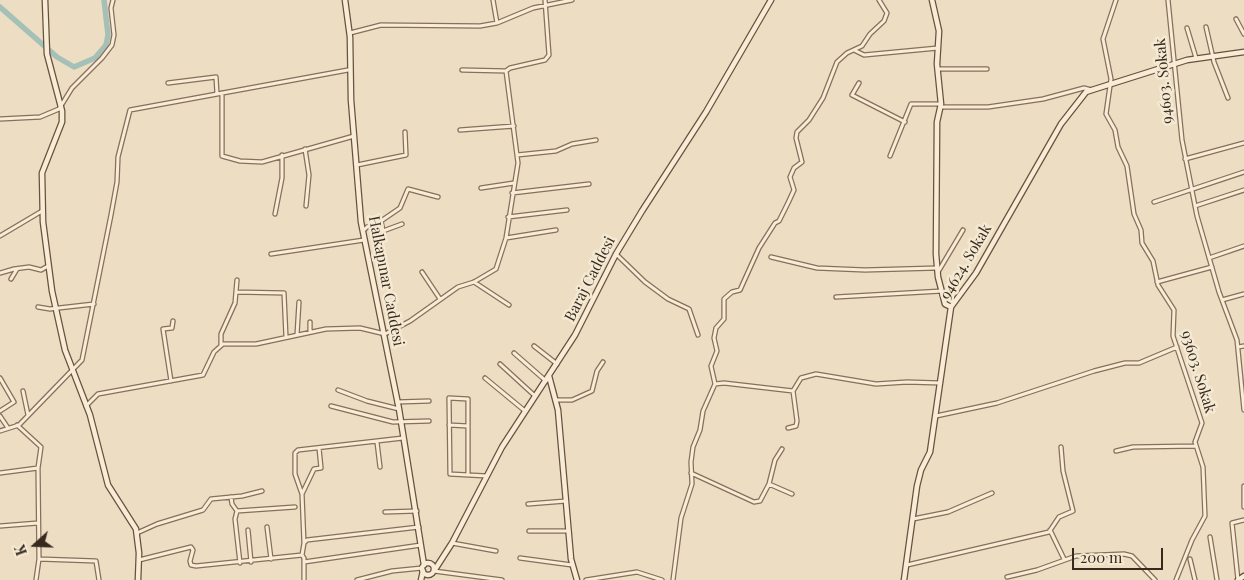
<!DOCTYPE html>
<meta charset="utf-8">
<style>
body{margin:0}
#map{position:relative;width:1244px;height:580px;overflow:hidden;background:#eddec3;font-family:"Playfair Display",serif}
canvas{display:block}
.north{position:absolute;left:10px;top:520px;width:50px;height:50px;-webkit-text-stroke:4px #f4e9d2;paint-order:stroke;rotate:250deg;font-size:14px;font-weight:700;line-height:20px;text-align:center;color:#37291e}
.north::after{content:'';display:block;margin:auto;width:18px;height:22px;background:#37291e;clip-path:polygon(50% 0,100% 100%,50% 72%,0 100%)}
.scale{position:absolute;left:1072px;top:548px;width:91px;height:22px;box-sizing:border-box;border:2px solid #37291e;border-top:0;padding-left:6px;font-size:15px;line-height:18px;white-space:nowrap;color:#37291e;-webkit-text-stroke:4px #f4e9d2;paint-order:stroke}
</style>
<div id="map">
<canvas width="1244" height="580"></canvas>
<div class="north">K</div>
<div class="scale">200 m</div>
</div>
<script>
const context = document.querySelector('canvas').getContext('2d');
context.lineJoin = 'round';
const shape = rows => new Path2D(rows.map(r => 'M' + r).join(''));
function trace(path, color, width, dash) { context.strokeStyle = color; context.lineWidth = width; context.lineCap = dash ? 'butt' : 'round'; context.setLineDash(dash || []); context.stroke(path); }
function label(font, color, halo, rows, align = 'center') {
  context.font = font + ' "Playfair Display",serif'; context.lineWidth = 5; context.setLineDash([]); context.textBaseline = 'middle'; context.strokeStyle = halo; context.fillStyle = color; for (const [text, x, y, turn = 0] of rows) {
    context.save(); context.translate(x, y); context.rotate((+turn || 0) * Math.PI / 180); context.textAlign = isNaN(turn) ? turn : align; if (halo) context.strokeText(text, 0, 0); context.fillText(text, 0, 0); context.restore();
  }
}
const river = shape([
 [0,7,57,57,74,67,95,58,106,45,108,35,104,0]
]);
const street = shape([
 [493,0,497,23],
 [1116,0,1103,39,1111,79,1106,114,1115,130,1118,147,1127,166,1134,214,1141,230,1142,243,1153,261,1158,285,1174,310,1173,336,1202,423,1195,442,1203,467,1205,516,1192,540,1176,580],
 [1168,0,1182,140,1197,216,1219,292,1237,340,1244,410],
 [1236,19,1244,34],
 [1206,27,1214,62,1228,98],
 [1187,28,1196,58],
 [350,33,381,25,480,26,497,23,533,8,572,0],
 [854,50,864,55,938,48],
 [938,69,987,69],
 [462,70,506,71],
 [168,83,216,77,217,94],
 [859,83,852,95,905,122],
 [222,93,222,156,240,161,262,162,354,136],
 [940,107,988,107,1043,99,1084,88,1092,90],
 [0,119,40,117,59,109,72,88,102,58,112,45,114,35,111,8,113,0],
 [460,130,514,126],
 [305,149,309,175,306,206],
 [517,155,556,151,572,144,596,140],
 [890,156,911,104,941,104],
 [1185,159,1244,143],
 [357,165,406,155,405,132],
 [481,188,514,183],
 [512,193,589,184],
 [1154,202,1244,172],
 [1195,206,1244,190],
 [275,214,282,178,282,155],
 [508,217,567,210],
 [381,221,383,231,402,224],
 [363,231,367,227,381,221,400,208,408,189,438,197],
 [0,236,42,211],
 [506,238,556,230],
 [271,254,364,240],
 [616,254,645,282,668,299,689,309,698,335],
 [771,257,817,268,865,270,937,268],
 [1209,258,1244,246],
 [422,272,440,299],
 [938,272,963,230],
 [0,273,14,269,29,267,41,270,48,266],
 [11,279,17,269],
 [474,282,509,305],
 [1157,282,1212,267],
 [236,292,284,293,286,337],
 [836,297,942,291],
 [1222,300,1244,294],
 [38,307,50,309,94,304],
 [310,332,310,322],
 [297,335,299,302],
 [221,345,221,334,235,303,237,280],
 [534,346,557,364],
 [1238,347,1244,346],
 [514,353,546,381],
 [500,364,535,396],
 [0,378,14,402,0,411],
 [485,378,525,411],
 [171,381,163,329,172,328,173,321],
 [715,384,711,366,717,351,714,338,716,328,724,319,724,299,732,292,740,290,759,248,775,223,779,221,788,203,794,190,790,177,794,168,802,162,796,138,797,132,809,120,823,98,837,62,847,53,862,46,870,34,884,21,887,13,879,0],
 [338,390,367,401,399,409],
 [23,391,28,415],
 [556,400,572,400,592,391,597,371,603,362],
 [397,402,429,401],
 [86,406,98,394,203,375,214,352,223,344,256,344,326,329,360,328,385,334,410,321,458,287,474,282,496,269,506,238,518,163,506,71,510,68,545,60,549,55,545,0],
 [331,406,393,422,429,421],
 [0,416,8,428],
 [936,416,997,403,1094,371,1125,363,1139,363,1177,347],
 [17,425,41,447,38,468,39,559,36,580],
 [449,425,468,426],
 [788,428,796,426,797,421,793,391],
 [0,431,19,425,82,360,111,215,117,182,118,157,130,110,348,70],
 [377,442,380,467],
 [1116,451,1133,447,1196,446],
 [0,473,38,468],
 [691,473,754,502,760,501,769,484,775,460,782,449],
 [468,474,468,399,449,398,450,474,487,476],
 [769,484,792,494],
 [1244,486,1244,507],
 [302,494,295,474,295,453,298,450,403,438],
 [231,497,232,504,237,511],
 [528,504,566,501],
 [385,512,417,511],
 [913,519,948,512,992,493],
 [0,526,38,523],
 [267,527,271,559],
 [248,530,251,562],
 [1050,530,1064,559],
 [529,531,569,531],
 [137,533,157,524,203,510,211,499,242,496,262,491],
 [1210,537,1217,580],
 [304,543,302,494,314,469,321,468,319,448],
 [452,543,496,551],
 [302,555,304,543,307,540,419,527],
 [520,558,572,565],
 [39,559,96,561,99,580],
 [1190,559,1195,580],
 [139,560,191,547,193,550,190,561,191,565,196,566,302,555,304,558,304,580],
 [304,562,421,545],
 [240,563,235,519,237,511,295,507],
 [907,565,1049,532,1059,517,1073,511,1063,471,1061,447],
 [434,571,502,580],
 [1007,577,1037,570,1076,556,1124,554,1132,556,1155,580],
 [357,580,392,571,422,568],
 [586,580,637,572,662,580],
 [673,580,681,518,692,484,691,462,693,447,700,430,703,411,715,384,724,383,793,391,801,378,816,374,876,384,907,382,940,383],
 [1238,580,1232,523,1244,520]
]);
const secondary = shape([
 [45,0,47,54,62,111,62,122,42,173,43,222,52,291,65,350,90,415,108,485,136,529,139,553,138,580],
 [345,0,350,37,351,100,361,222,399,409,424,565],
 [932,0,939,31,937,64,941,104,937,122,936,254,938,277,945,304,951,307],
 [549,376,558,410,571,559,577,580],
 '422 569a6 6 0 1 1 12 0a6 6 0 1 1-12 0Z',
 [434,571,452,543,502,447,575,335,616,254,642,211,706,112,771,0],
 [421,580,423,571],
 [904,580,917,486,921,470,930,452,951,307,976,273,1061,124,1086,92,1092,90,1187,60,1244,52],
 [1238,580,1244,576]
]);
const streetNames = [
 ["94603. Sokak",1164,81,-95],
 ["94624. Sokak",966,262,-59],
 ["Baraj Caddesi",590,279,-63],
 ["Halkapınar Caddesi",386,281,79],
 ["93603. Sokak",1198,372,73]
];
trace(river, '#a5c0b6', 5.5);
trace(street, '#866f5b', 5.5);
trace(secondary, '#68513e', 7);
trace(street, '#f8ecd6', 3);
trace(secondary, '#f8ecd6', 4.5);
label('15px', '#37291e', '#f4e9d2', streetNames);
</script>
